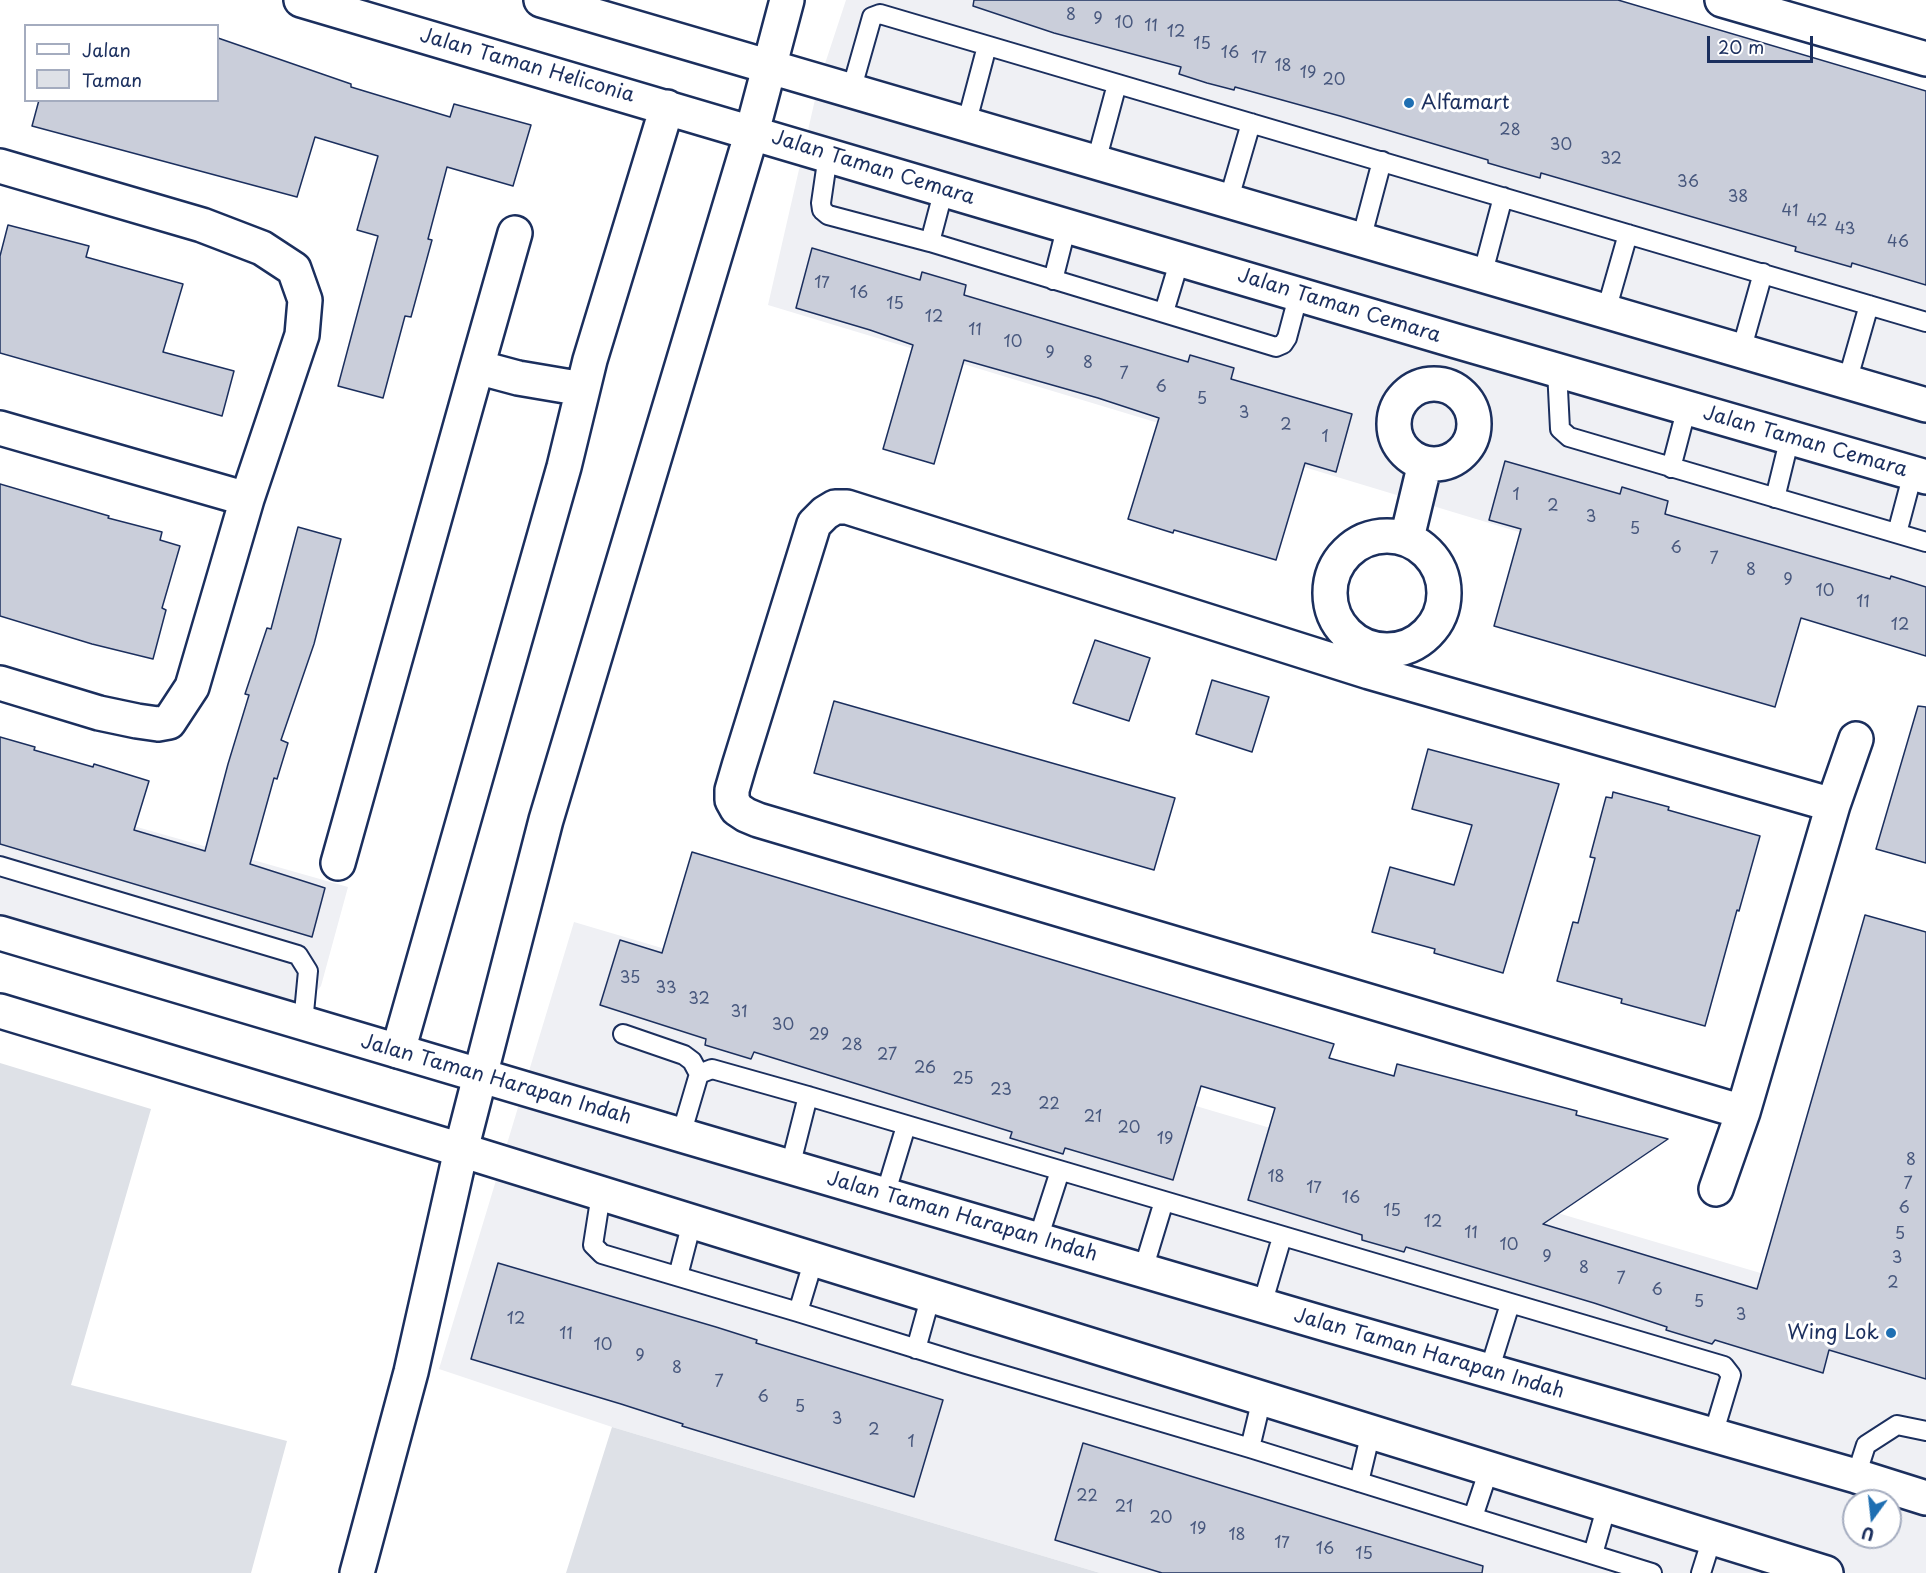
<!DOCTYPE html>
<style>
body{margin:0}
#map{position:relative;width:1926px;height:1573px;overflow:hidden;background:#fff;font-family:"Playpen Sans",sans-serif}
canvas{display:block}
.legend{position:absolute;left:24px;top:24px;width:195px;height:78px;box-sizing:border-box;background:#fff;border:2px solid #a4acbf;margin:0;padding:8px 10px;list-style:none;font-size:18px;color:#1b2f5e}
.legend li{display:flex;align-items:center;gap:12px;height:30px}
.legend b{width:30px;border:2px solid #a4acbf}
.north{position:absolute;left:1842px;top:1489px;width:60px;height:60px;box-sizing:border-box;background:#fff;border:2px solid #a4acbf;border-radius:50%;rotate:195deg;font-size:16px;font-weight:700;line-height:24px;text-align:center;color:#1b2f5e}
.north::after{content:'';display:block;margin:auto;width:21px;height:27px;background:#1f6fb2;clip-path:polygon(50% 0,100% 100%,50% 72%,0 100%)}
.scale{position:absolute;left:1707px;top:36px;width:106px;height:27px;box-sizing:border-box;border:3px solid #1b2f5e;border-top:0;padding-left:8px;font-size:18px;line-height:21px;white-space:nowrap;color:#1b2f5e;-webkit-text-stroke:4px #fff;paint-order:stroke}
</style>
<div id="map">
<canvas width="1926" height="1573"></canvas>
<ul class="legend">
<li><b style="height:8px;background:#fff"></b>Jalan</li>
<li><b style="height:16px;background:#dee1e7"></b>Taman</li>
</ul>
<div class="north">U</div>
<div class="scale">20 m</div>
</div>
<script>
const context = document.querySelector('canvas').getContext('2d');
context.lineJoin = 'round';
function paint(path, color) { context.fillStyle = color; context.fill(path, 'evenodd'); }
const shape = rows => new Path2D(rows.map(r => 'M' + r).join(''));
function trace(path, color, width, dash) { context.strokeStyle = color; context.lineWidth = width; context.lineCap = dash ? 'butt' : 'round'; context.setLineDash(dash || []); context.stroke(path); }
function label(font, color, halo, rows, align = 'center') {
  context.font = font + ' "Playpen Sans",sans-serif'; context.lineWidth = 6; context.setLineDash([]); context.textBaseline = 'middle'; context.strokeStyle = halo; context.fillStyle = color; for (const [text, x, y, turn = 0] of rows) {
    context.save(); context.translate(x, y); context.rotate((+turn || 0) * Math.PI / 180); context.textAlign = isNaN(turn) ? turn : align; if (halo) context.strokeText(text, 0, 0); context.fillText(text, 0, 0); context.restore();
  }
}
const built = shape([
 [846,0,1236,0,1926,210,1926,655,768,305,819,82],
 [0,788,348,887,321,986,305,1005,0,915],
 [574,922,1845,1298,1926,1041,1926,1573,1100,1573,612,1427,439,1369],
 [1854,1501,1890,1501,1890,1537,1854,1537]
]);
const green = shape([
 [0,1063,151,1109,71,1385,287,1441,251,1573,0,1573],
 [612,1427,1100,1573,566,1573]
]);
const building = shape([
 [974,0,1618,0,1926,91,1926,285,1852,263,1851,267,1795,251,1796,247,1541,173,1540,178,1512,170,1488,163,1488,160,1340,116,1235,87,1234,90,1207,83,1179,74,1181,67,1054,33,973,6,974,0],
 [218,38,351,84,351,87,450,117,454,104,531,125,513,186,447,167,428,239,432,240,411,317,405,316,383,398,338,386,378,236,357,230,378,156,315,137,297,197,32,126,39,100,218,100,218,38],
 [8,225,89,246,86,257,183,284,163,352,234,371,222,416,0,353,0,256,8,225],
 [812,248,920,280,922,272,966,285,964,295,1188,362,1190,355,1234,368,1231,379,1352,414,1336,472,1305,463,1276,560,1174,530,1173,533,1128,519,1159,418,1098,398,964,360,934,464,883,449,913,345,870,330,796,308,812,248],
 [1505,461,1620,494,1622,487,1668,501,1665,514,1890,579,1891,576,1926,587,1926,656,1801,618,1775,707,1494,626,1521,529,1489,520,1505,461],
 [0,484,109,516,108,518,162,532,160,540,180,546,162,608,166,610,153,659,92,644,0,616,0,484],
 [298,527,341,539,314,644,281,740,288,743,277,779,274,778,250,864,325,888,312,937,0,844,0,737,35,747,34,750,93,767,94,764,149,781,134,830,205,851,228,764,249,695,245,694,267,628,271,629,298,527],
 [1095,640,1150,658,1129,721,1073,703,1095,640],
 [1212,680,1269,697,1252,752,1196,734,1212,680],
 [834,701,1175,798,1154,870,814,773,834,701],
 [1918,706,1926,707,1926,863,1876,849,1918,706],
 [1428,749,1559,784,1503,973,1434,953,1435,949,1372,932,1390,867,1454,885,1472,825,1412,809,1428,749],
 [1613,792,1669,807,1668,810,1760,836,1739,911,1737,910,1705,1026,1621,1003,1622,999,1557,981,1573,922,1578,923,1595,858,1590,857,1606,797,1612,798,1613,792],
 [692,852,1334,1044,1329,1058,1394,1076,1397,1064,1577,1111,1576,1115,1668,1139,1543,1224,1757,1289,1865,915,1926,932,1926,1379,1829,1350,1823,1373,1715,1340,1712,1344,1666,1330,1667,1327,1594,1303,1406,1247,1404,1252,1362,1240,1362,1235,1248,1200,1275,1108,1201,1086,1173,1180,1065,1148,1063,1154,1010,1138,1012,1132,754,1052,751,1059,705,1045,706,1039,600,1005,620,940,662,953,692,852],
 [498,1263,716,1327,757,1340,756,1343,943,1400,914,1497,682,1426,683,1424,621,1404,471,1359,498,1263],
 [1083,1443,1483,1566,1482,1573,1162,1573,1055,1540,1083,1443]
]);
const lane = shape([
 [851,91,872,17,880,14,1926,322],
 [966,125,987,46],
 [828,155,821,203,822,210,828,215,930,242,1276,347,1283,344,1287,338,1299,293],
 [1096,162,1117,84],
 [1228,202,1251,123],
 [1361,240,1382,161],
 [930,242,944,189],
 [1482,276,1503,197],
 [1053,280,1067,225],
 [1606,311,1628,234],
 [1164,312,1180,259],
 [1741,351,1763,273],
 [1557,370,1560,429,1569,437,1926,542],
 [1847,382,1869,305],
 [1671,468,1687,407],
 [1775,498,1790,437],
 [1897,533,1913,473],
 [0,866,298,955,308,971,303,1023],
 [623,1034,684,1055,692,1061,699,1074],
 [681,1135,699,1074,712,1069,808,1096,1724,1366,1731,1375,1713,1435],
 [790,1167,808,1096],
 [601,1194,593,1245,602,1254,798,1312,966,1364,1250,1448,1652,1573],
 [885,1195,906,1126],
 [1038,1239,1060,1171],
 [1143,1270,1164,1201],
 [678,1276,692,1222],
 [1262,1305,1282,1237],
 [798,1312,814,1259],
 [916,1349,931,1295],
 [1489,1371,1510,1304],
 [1250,1448,1262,1398],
 [1856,1476,1866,1445,1897,1425,1926,1431],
 [1359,1482,1371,1432],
 [1473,1517,1489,1469],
 [1593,1554,1607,1505],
 [1701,1573,1712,1538]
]);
const street = shape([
 [301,0,1456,341,1926,477],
 [541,0,1926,405],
 [1722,0,1926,59],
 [0,166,202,225,262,248,294,269,305,300,302,335,247,499,192,687,169,722,158,724,137,721,99,713,0,683],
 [477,367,515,233],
 '1394 424a40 40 0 1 1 80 0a40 40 0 1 1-80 0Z',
 [0,428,247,499],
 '1330 593a57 57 0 1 1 114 0a57 57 0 1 1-114 0Z',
 [1407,538,1425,463],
 [338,863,477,367,518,378,583,389],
 [398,1051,564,467,590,360,667,107],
 [1743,1112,758,820,746,815,737,809,732,800,732,790,739,766,814,524,825,513,835,507,847,507,1369,672,1833,805],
 [1716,1189,1743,1112,1833,805,1856,739],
 [357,1573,411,1372,461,1150,546,820,752,132,787,0]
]);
const secondary = shape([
 [0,933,681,1135,1329,1325,1856,1476,1926,1498],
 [0,1011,461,1150,1826,1573]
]);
const markers = [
 [1409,103,6,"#1f6fb2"],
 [1891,1333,6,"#1f6fb2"]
];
const numberNames = [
 ["8",1071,16],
 ["9",1098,20],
 ["10",1124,24],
 ["11",1151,27],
 ["12",1176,33],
 ["15",1202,45],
 ["16",1230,54],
 ["17",1259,59],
 ["18",1283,67],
 ["19",1308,74],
 ["20",1334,81],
 ["28",1510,131],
 ["30",1561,146],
 ["32",1611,160],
 ["36",1688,183],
 ["38",1738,198],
 ["41",1790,212],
 ["42",1817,222],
 ["43",1845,230],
 ["46",1898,243],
 ["17",822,284],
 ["16",859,294],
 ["15",895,305],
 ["12",934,318],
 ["11",975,331],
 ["10",1013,343],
 ["9",1050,354],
 ["8",1088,364],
 ["7",1124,375],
 ["6",1161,388],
 ["5",1202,400],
 ["3",1244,414],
 ["2",1286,426],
 ["1",1325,438],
 ["1",1516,496],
 ["2",1553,507],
 ["3",1591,518],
 ["5",1635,530],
 ["6",1676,549],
 ["7",1714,560],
 ["8",1751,571],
 ["9",1788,581],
 ["10",1825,592],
 ["11",1863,603],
 ["12",1900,626],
 ["35",630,979],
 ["33",666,989],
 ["32",699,1000],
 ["31",739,1013],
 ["30",783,1026],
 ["29",819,1036],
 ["28",852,1046],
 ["27",887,1056],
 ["26",925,1069],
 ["25",963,1080],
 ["23",1001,1091],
 ["22",1049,1105],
 ["21",1093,1118],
 ["20",1129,1129],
 ["19",1165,1140],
 ["8",1911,1161],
 ["18",1276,1178],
 ["7",1908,1185],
 ["17",1314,1189],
 ["16",1351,1199],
 ["6",1904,1209],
 ["15",1392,1212],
 ["12",1433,1223],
 ["11",1471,1234],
 ["5",1900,1235],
 ["10",1509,1246],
 ["9",1547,1258],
 ["3",1897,1259],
 ["8",1584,1269],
 ["7",1621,1280],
 ["2",1893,1284],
 ["6",1657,1291],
 ["5",1699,1303],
 ["3",1741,1316],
 ["12",516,1320],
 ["11",566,1335],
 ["10",603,1346],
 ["9",640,1357],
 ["8",677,1369],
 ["7",719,1383],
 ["6",763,1398],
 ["5",800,1408],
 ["3",837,1420],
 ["2",874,1431],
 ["1",911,1443],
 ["22",1087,1497],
 ["21",1124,1508],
 ["20",1161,1519],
 ["19",1198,1530],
 ["18",1237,1536],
 ["17",1282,1544],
 ["16",1325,1550],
 ["15",1364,1555]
];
const streetNames = [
 ["Jalan Taman Heliconia",527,66,16],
 ["Jalan Taman Cemara",873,168,17],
 ["Jalan Taman Cemara",1339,306,17],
 ["Jalan Taman Cemara",1805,442,16],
 ["Jalan Taman Harapan Indah",496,1080,16],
 ["Jalan Taman Harapan Indah",962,1217,16],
 ["Jalan Taman Harapan Indah",1429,1354,16]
];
const poiNames = [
 ["Alfamart",1421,103],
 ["Wing Lok",1879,1333,"right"]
];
paint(built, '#eff0f4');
paint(green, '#dee1e7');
paint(building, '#caceda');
trace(building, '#1b2f5e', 1.5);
trace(lane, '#1b2f5e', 22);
trace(street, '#1b2f5e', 38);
trace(secondary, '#1b2f5e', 38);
trace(lane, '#fff', 18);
trace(street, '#fff', 33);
trace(secondary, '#fff', 33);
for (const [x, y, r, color] of markers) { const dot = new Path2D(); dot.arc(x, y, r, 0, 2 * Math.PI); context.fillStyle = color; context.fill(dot); trace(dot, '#fff', 2); }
label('16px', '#47577d', null, numberNames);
label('20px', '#1b2f5e', '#fff', streetNames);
label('20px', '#1b2f5e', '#fff', poiNames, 'left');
</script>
